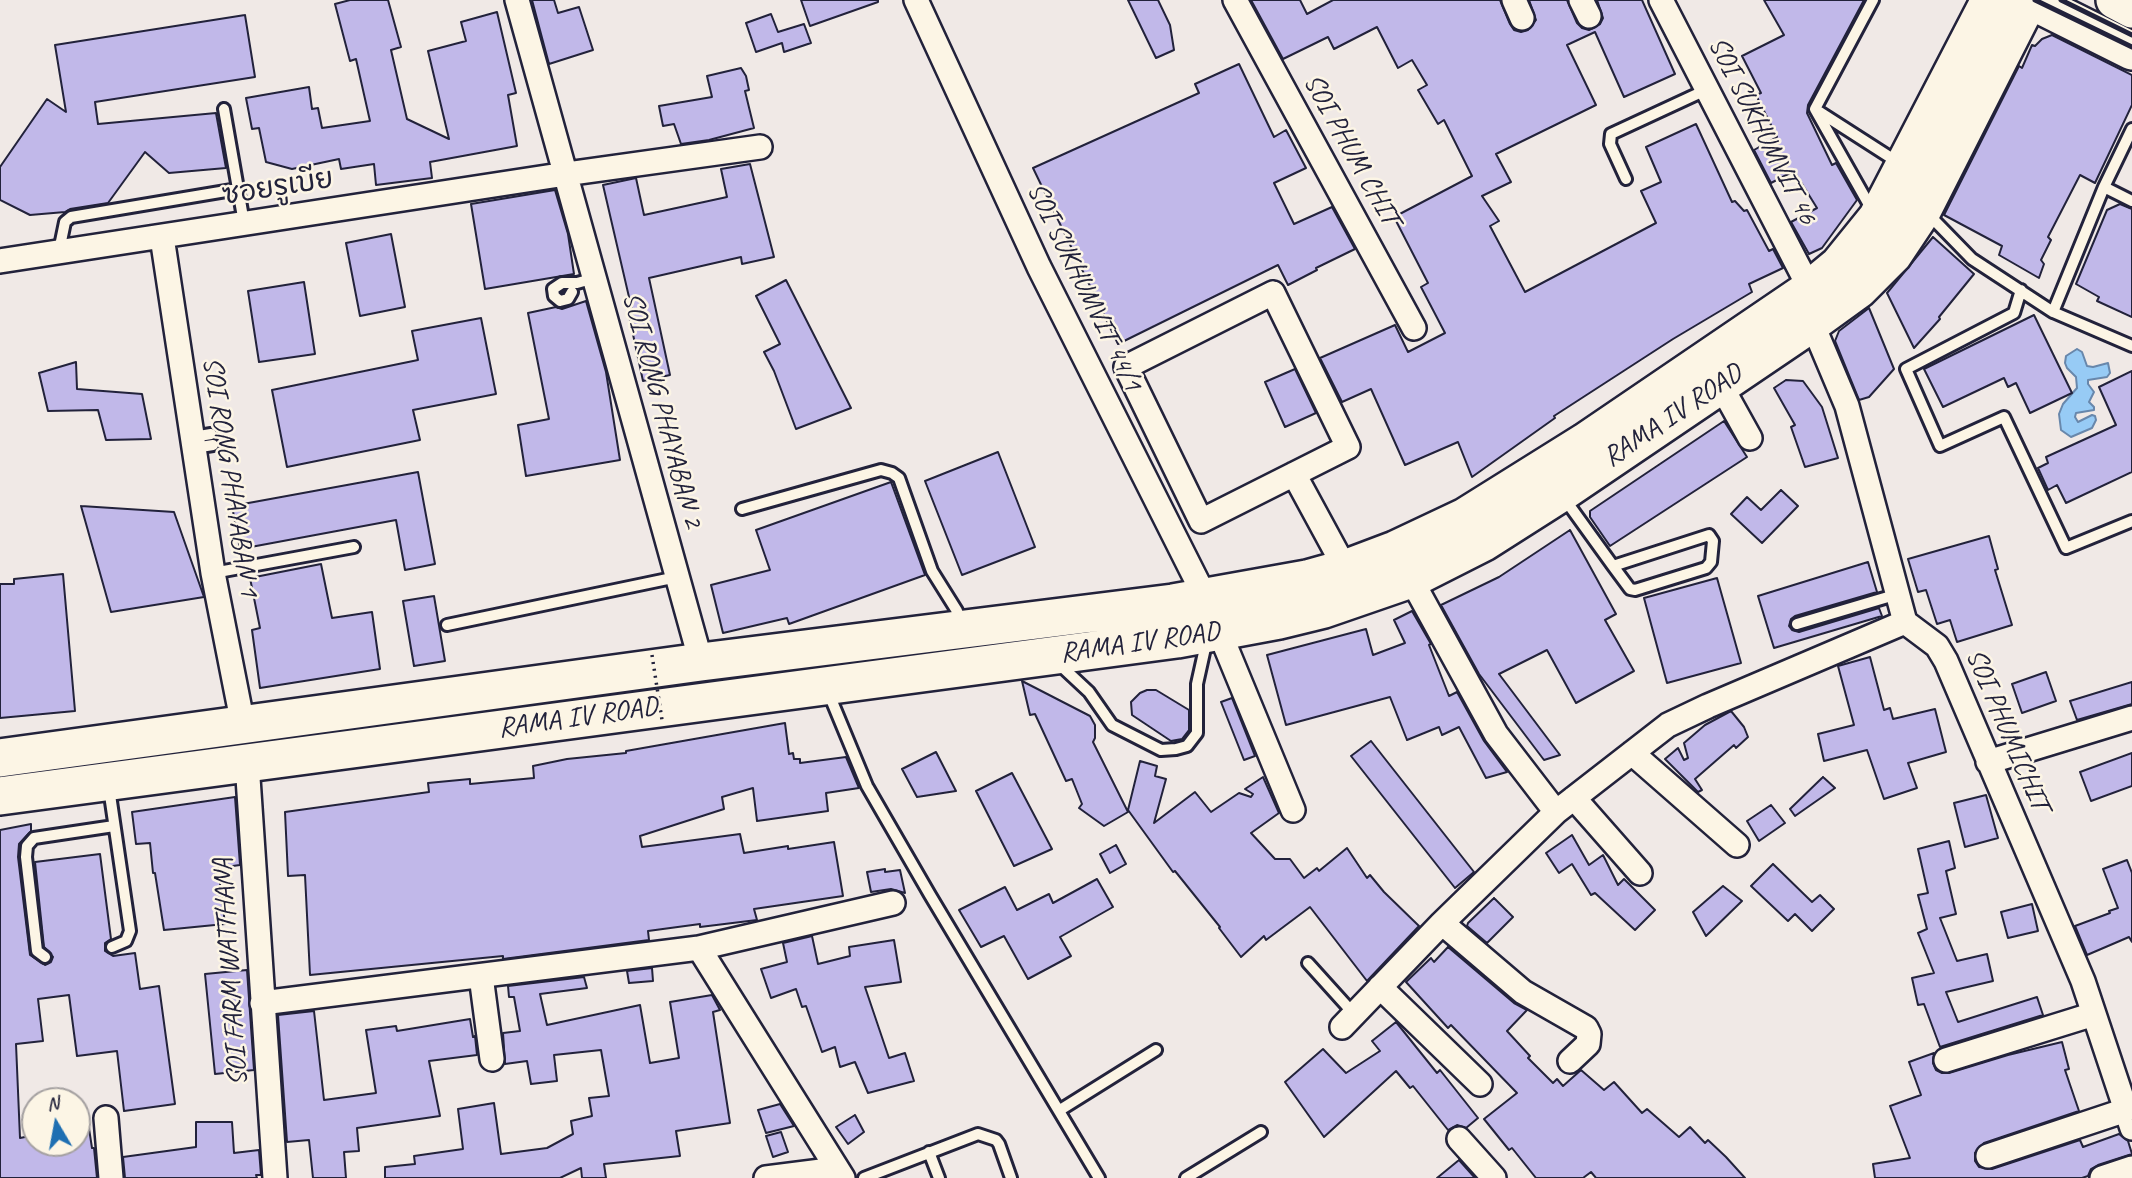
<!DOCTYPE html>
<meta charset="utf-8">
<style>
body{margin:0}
#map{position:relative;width:2132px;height:1178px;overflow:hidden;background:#f0e9e6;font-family:Caveat,sans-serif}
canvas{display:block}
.north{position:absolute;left:21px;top:1087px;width:70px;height:70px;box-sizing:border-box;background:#fcf5e5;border:2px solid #a5a1a1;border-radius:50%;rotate:350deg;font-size:19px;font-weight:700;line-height:28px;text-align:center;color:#22223b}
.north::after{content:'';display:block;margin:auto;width:24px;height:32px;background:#1f6fb2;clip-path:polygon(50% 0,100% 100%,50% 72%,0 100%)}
</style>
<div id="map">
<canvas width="2132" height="1178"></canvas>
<div class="north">N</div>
</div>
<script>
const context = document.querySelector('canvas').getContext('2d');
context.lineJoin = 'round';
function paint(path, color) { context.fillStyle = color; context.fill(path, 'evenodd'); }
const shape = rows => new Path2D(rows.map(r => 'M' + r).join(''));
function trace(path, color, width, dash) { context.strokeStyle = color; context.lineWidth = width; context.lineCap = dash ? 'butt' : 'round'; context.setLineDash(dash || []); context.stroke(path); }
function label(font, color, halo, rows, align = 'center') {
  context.font = font + ' Caveat,"Playpen Sans Thai",sans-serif'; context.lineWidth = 5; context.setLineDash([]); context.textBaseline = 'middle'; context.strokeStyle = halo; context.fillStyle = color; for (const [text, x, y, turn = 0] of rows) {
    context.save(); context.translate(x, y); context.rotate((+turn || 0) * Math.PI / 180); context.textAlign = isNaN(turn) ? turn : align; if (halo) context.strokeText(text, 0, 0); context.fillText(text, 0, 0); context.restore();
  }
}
const water = shape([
 [2077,349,2082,352,2087,366,2093,367,2108,363,2110,373,2107,377,2088,380,2088,384,2094,392,2089,402,2094,407,2094,410,2076,413,2075,417,2078,422,2092,415,2095,416,2096,420,2092,428,2071,437,2061,430,2059,414,2063,404,2077,388,2076,377,2067,368,2065,363,2066,356,2077,349]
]);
const building = shape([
 [350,0,388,0,401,47,391,50,407,119,449,139,428,51,466,41,461,22,497,12,516,93,508,95,517,146,430,162,432,178,376,185,374,164,341,169,339,159,292,169,266,162,259,128,252,129,246,98,309,87,312,109,318,108,322,128,370,121,356,59,350,61,335,4,350,0],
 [532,0,554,0,558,13,579,7,593,50,549,64,532,0],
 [801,0,878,0,878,2,810,26,801,0],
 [1128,0,1158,0,1170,25,1174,50,1156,58,1128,0],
 [1251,0,1300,0,1307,14,1333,0,1500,0,1510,24,1514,30,1521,32,1528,30,1536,20,1529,0,1567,0,1577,23,1582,28,1589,30,1600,24,1603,18,1597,0,1642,0,1675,74,1624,97,1595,32,1567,45,1596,105,1496,154,1511,182,1482,196,1499,221,1490,226,1525,292,1656,223,1641,191,1661,182,1646,147,1696,124,1732,202,1735,201,1744,211,1747,210,1769,251,1773,249,1783,268,1749,284,1752,292,1673,339,1554,416,1555,418,1472,477,1458,442,1405,465,1371,389,1342,402,1320,358,1395,325,1408,352,1445,333,1421,287,1428,283,1394,217,1472,176,1444,120,1438,124,1418,90,1427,85,1412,60,1398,68,1377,27,1334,49,1328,37,1283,59,1251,0],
 [1764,0,1864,0,1808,105,1807,113,1832,165,1836,163,1857,200,1822,248,1809,254,1791,222,1817,208,1794,171,1771,183,1754,150,1777,137,1756,95,1761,93,1742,56,1784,35,1764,0],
 [771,14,778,32,804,24,811,43,784,52,782,43,756,52,746,23,771,14],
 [245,15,255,77,95,102,98,124,216,113,226,168,169,173,145,152,108,203,70,209,65,212,30,215,0,200,0,167,47,99,66,112,55,45,245,15],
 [2052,35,2132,75,2132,105,2095,183,2080,175,2048,237,2051,240,2041,260,2044,264,2039,278,1999,255,2002,246,1944,215,2019,66,2022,68,2032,45,2035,46,2042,39,2052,35],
 [1239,64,1274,137,1286,130,1306,168,1274,183,1294,224,1332,207,1355,249,1316,268,1317,270,1288,285,1278,265,1118,344,1033,168,1199,93,1195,84,1239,64],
 [741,68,746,76,749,90,745,91,754,128,709,140,681,144,674,124,663,126,659,106,712,97,707,76,741,68],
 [750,164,774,257,742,264,741,257,649,278,670,375,643,381,628,311,632,310,603,185,636,178,644,215,727,197,721,169,750,164],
 [555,190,568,234,574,274,485,289,471,204,555,190],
 [2120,204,2132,209,2132,317,2097,301,2099,297,2076,284,2107,210,2120,204],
 [391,234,405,307,360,316,346,243,391,234],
 [1933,237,1974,274,1939,317,1940,319,1914,348,1887,293,1933,237],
 [786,280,851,408,796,429,774,371,764,352,780,344,756,296,786,280],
 [304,282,315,354,259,362,248,291,304,282],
 [586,301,606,372,620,460,526,476,518,425,549,419,528,313,556,307,562,309,586,301],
 [1869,308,1894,369,1869,397,1859,400,1835,341,1839,331,1869,308],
 [2034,315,2072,393,2030,413,2016,383,2008,387,2004,378,1943,407,1924,369,2034,315],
 [481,318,496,394,413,410,420,440,287,467,272,390,418,360,412,331,481,318],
 [76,362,77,389,142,394,151,439,106,440,98,410,48,411,39,373,76,362],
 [1295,369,1316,413,1285,427,1265,382,1295,369],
 [2132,371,2132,472,2066,503,2057,485,2048,490,2038,468,2048,463,2046,457,2116,425,2099,387,2132,371],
 [1786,380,1803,381,1822,407,1838,458,1805,467,1791,427,1795,425,1774,388,1786,380],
 [1724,421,1747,457,1610,546,1590,517,1590,511,1724,421],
 [998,452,1035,547,962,575,925,481,998,452],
 [418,472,435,564,405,570,396,520,240,549,232,506,418,472],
 [891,482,925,575,789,624,787,618,723,633,711,585,770,570,756,530,891,482],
 [1781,490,1798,506,1762,543,1731,514,1747,497,1761,510,1781,490],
 [81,506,174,512,204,597,111,612,81,506],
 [1570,530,1616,614,1605,620,1634,671,1576,703,1547,650,1499,674,1560,755,1544,760,1479,674,1441,605,1499,577,1570,530],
 [1989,536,1998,569,1995,570,2012,625,1957,642,1950,620,1937,624,1926,590,1918,592,1908,559,1989,536],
 [1868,562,1877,592,1795,616,1791,619,1789,626,1792,630,1799,632,1879,608,1882,616,1774,648,1758,596,1868,562],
 [321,564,332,618,372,612,380,669,260,688,252,630,260,628,250,578,321,564],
 [63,574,75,711,0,718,0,584,14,584,14,579,63,574],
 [1717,578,1741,663,1667,683,1644,598,1717,578],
 [434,596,445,661,414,666,403,601,434,596],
 [1412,611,1431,644,1429,645,1449,696,1457,692,1484,741,1507,772,1486,778,1459,727,1442,735,1439,727,1407,740,1390,697,1286,725,1267,655,1366,629,1373,655,1405,643,1394,620,1412,611],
 [1870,657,1884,710,1890,708,1893,719,1935,709,1946,752,1908,763,1917,788,1884,799,1867,750,1824,761,1818,734,1854,725,1838,666,1870,657],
 [2046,672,2056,701,2022,713,2012,684,2046,672],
 [1022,681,1090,716,1095,725,1095,738,1093,742,1128,812,1104,826,1079,808,1082,804,1072,779,1066,781,1035,714,1030,715,1022,681],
 [2132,682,2132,704,2077,720,2070,701,2132,682],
 [1147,690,1156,690,1189,710,1189,730,1182,739,1171,741,1132,715,1131,702,1140,693,1147,690],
 [1232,698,1255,756,1244,760,1221,702,1232,698],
 [1731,711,1744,727,1748,737,1736,748,1734,745,1695,779,1702,790,1698,792,1665,759,1678,748,1684,760,1688,758,1684,743,1705,725,1731,711],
 [785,723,789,754,793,753,794,759,800,759,800,763,846,757,859,788,826,793,828,811,757,821,753,788,722,797,724,809,640,836,642,847,740,834,744,853,788,846,788,849,834,842,843,896,754,909,757,920,700,927,700,924,648,931,649,940,503,959,503,956,310,975,305,875,288,876,285,812,429,792,428,783,470,779,470,784,534,778,533,766,567,759,626,753,626,751,785,723],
 [1371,741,1474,872,1455,888,1351,756,1371,741],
 [936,752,956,791,917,797,902,769,936,752],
 [2132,753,2132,786,2091,801,2080,772,2132,753],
 [1140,761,1157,766,1155,776,1166,779,1154,823,1195,792,1211,812,1239,793,1251,797,1253,794,1245,789,1263,777,1279,813,1251,833,1275,859,1290,859,1304,878,1317,868,1319,871,1347,848,1367,878,1370,875,1384,892,1419,926,1367,981,1310,907,1266,940,1264,936,1241,957,1219,928,1220,927,1175,871,1173,872,1128,810,1140,761],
 [1012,773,1052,849,1014,866,976,791,1012,773],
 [1823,777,1835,788,1795,816,1790,809,1823,777],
 [1986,795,1998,838,1965,847,1954,803,1986,795],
 [235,797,240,865,218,868,225,924,164,930,155,873,153,873,150,843,136,844,132,812,235,797],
 [1771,805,1785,823,1759,841,1747,821,1771,805],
 [31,824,31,831,19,844,18,857,30,955,45,965,51,962,53,957,44,947,35,862,100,854,111,939,105,943,105,951,113,956,135,953,140,989,159,986,175,1104,124,1111,117,1051,77,1056,69,995,38,999,43,1041,16,1044,20,1138,35,1135,35,1143,77,1143,77,1110,86,1109,92,1148,94,1148,97,1178,0,1178,0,830,31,824],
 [1572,835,1589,865,1603,855,1618,885,1624,879,1655,910,1635,930,1595,893,1591,895,1572,864,1559,873,1546,853,1572,835],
 [1949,841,1955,868,1946,871,1956,914,1940,918,1957,961,1987,954,1993,981,1946,992,1958,1022,2037,997,2043,1015,1940,1047,1924,1004,1918,1005,1912,978,1934,973,1918,933,1927,929,1918,895,1928,893,1918,849,1949,841],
 [1116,845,1126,864,1110,873,1100,854,1116,845],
 [2127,860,2132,873,2132,942,2129,937,2087,955,2075,926,2110,913,2109,911,2118,908,2103,869,2127,860],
 [1773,864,1812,902,1820,895,1834,909,1812,931,1795,914,1788,921,1751,886,1773,864],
 [885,869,885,872,900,870,905,893,891,889,871,892,867,872,885,869],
 [1097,879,1113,907,1060,937,1071,956,1028,979,1004,936,981,947,959,910,1005,887,1017,910,1049,894,1053,903,1097,879],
 [1723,886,1742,901,1706,936,1693,912,1723,886],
 [1494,898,1513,917,1487,943,1467,926,1468,923,1494,898],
 [2032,904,2038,931,2008,938,2001,912,2032,904],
 [812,936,818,964,850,956,849,947,894,940,901,982,865,987,889,1058,905,1053,914,1081,868,1093,855,1062,840,1067,835,1047,822,1052,806,1006,802,1007,796,989,771,998,761,969,787,962,783,943,812,936],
 [1448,947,1514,1003,1527,1010,1507,1031,1530,1056,1528,1058,1553,1083,1557,1079,1563,1086,1581,1070,1604,1090,1614,1082,1642,1113,1647,1109,1679,1137,1690,1127,1705,1143,1708,1140,1726,1157,1745,1178,1596,1178,1591,1172,1583,1178,1536,1178,1512,1148,1509,1150,1484,1119,1517,1093,1451,1025,1448,1028,1406,982,1431,958,1434,962,1448,947],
 [652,968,653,981,629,983,627,971,652,968],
 [247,970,254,1070,215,1074,205,974,247,970],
 [584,977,587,988,540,994,547,1025,640,1005,650,1063,679,1058,670,1002,712,995,720,1010,713,1012,730,1123,676,1131,680,1156,604,1164,606,1178,582,1178,581,1168,560,1178,385,1178,385,1167,415,1164,414,1156,463,1149,458,1109,494,1103,501,1154,547,1148,573,1134,571,1121,592,1116,589,1098,609,1096,601,1050,554,1055,557,1081,531,1084,527,1061,505,1064,503,1033,520,1031,514,997,509,997,508,986,584,977],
 [314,1011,324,1100,376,1093,366,1030,396,1026,397,1031,470,1019,473,1037,475,1036,477,1055,429,1061,440,1116,357,1128,359,1151,344,1152,346,1178,313,1178,309,1140,287,1142,278,1015,314,1011],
 [1396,1022,1437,1073,1440,1070,1478,1118,1466,1128,1457,1125,1448,1130,1413,1086,1410,1088,1396,1071,1324,1137,1285,1082,1323,1049,1346,1073,1380,1051,1372,1041,1396,1022],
 [2062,1042,2069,1069,2065,1070,2079,1111,1984,1143,1975,1153,1975,1161,1979,1167,1992,1169,2080,1140,2083,1147,2119,1134,2128,1141,2132,1154,2098,1165,2091,1169,2088,1176,2082,1178,1875,1178,1873,1164,1910,1158,1890,1106,1921,1095,1909,1062,1934,1053,1933,1063,1936,1070,1942,1073,1949,1073,2008,1055,2062,1042],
 [780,1104,794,1126,766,1133,758,1110,780,1104],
 [855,1115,864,1132,848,1144,836,1127,855,1115],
 [196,1122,232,1122,234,1153,259,1150,261,1175,256,1175,257,1178,125,1178,123,1157,196,1147,196,1122],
 [781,1132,788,1152,773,1157,766,1136,781,1132],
 [1459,1160,1475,1178,1437,1178,1459,1160]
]);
const lane = shape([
 [224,109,244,223],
 [1815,109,1872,210],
 [1815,109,1873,0],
 [1818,111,1899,163],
 [1626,179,1610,144,1611,134,1708,89],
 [2104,187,2132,201],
 [1927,216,1934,220,1972,259,2053,312,2132,346],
 [59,251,65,222,71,217,238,189],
 [2021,290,2014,313,1906,369,1940,446,2004,417,2066,548,2132,521],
 [572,292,568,299,560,301,554,296,553,289,562,283,577,283,595,278],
 [2053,312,2104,187,2132,129],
 [193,437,211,434],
 [194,448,213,445],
 [1564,498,1613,566,1630,589,1635,590,1706,568,1711,562,1713,541,1709,535,1613,566],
 [742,509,881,470,892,473,899,478,932,571,957,611,962,624],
 [213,573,354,547],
 [1797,624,1898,594],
 [447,625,677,577],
 [1059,664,1089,692,1112,725,1161,750,1176,749,1187,746,1197,733,1197,684,1207,639],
 [830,691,831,699,867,786,930,895,1099,1178],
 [109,788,130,931,126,941,112,947],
 [45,957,37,951,26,857,27,846,34,838,114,826],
 [1308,963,1354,1014],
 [1060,1110,1156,1050],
 [929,1152,939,1178],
 [864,1178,978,1134,996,1140,999,1144,1011,1178],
 [1186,1178,1261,1132]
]);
const street = shape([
 [517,0,701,662],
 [916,0,1039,267,1205,597,1293,810],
 [1235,0,1414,328],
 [1514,0,1522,18],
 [1581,0,1589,16],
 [1661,0,1810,289],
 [162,237,213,573,243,725],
 [0,261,566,174,760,147],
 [1273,293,1348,447,1201,521,1126,367,1273,293],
 [1812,323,1847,406,1905,622,1937,646,1946,661,2083,981,2132,1128],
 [1720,384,1750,438],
 [1294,474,1345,568],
 [1411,579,1496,734,1556,812],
 [1632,753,1737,845],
 [1988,762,2132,718],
 [247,763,275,1178],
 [1574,798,1640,873],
 [1442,923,1523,992,1586,1028,1589,1034,1588,1044,1570,1061],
 [699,948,843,1178],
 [481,976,492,1059],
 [1380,987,1480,1084],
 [262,1003,699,948,893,903],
 [1342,1027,1442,923,1556,812,1668,725,1708,706,1905,622],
 [1946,1060,2094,1014],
 [106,1118,111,1178],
 [1459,1139,1494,1178],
 [1988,1156,2126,1110],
 [766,1178,837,1169],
 [2102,1178,2132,1168]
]);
const primary = shape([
 [2030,0,2132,51],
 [2115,0,2132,9],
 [0,758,701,662,1173,603,1307,579,1350,567,1395,550,1465,517,1585,442,1810,289,1839,265,1877,218,1990,0],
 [0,796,1177,639,1279,620,1324,609,1411,579,1484,542,1561,493,1812,323,1859,289,1893,255,1921,213,2029,0]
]);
const rail = shape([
 [2035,0,2132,47],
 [2061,0,2132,35]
]);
const pathBridge = shape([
 [652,655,662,720]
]);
const streetNames = [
 ["SOI SUKHUMVIT 46",1762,131,63],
 ["SOI PHUM CHIT",1351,150,61],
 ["ซอยรูเบีย",278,188,-9],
 ["SOI SUKHUMVIT 44/1",1084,287,64],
 ["SOI RONG PHAYABAN 2",662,410,75],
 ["RAMA IV ROAD",1673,416,-34],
 ["SOI RONG PHAYABAN 1",230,477,81],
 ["RAMA IV ROAD",1140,643,-8],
 ["RAMA IV ROAD",578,718,-8],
 ["SOI PHUMICHIT",2007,730,67],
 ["SOI FARM WATTHANA",231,972,-94]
];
paint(water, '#97cbf5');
trace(water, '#6887ab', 2);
paint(building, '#c1b8e9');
trace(building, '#22223b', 2);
trace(lane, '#22223b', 16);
trace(street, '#22223b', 28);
trace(primary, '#22223b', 42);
trace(lane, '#fcf5e5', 10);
trace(street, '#fcf5e5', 23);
trace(primary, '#fcf5e5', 37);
trace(rail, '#22223b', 5);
trace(pathBridge, '#22223b', 3.5, [2, 5]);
label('28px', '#22223b', '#fcf5e5', streetNames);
</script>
